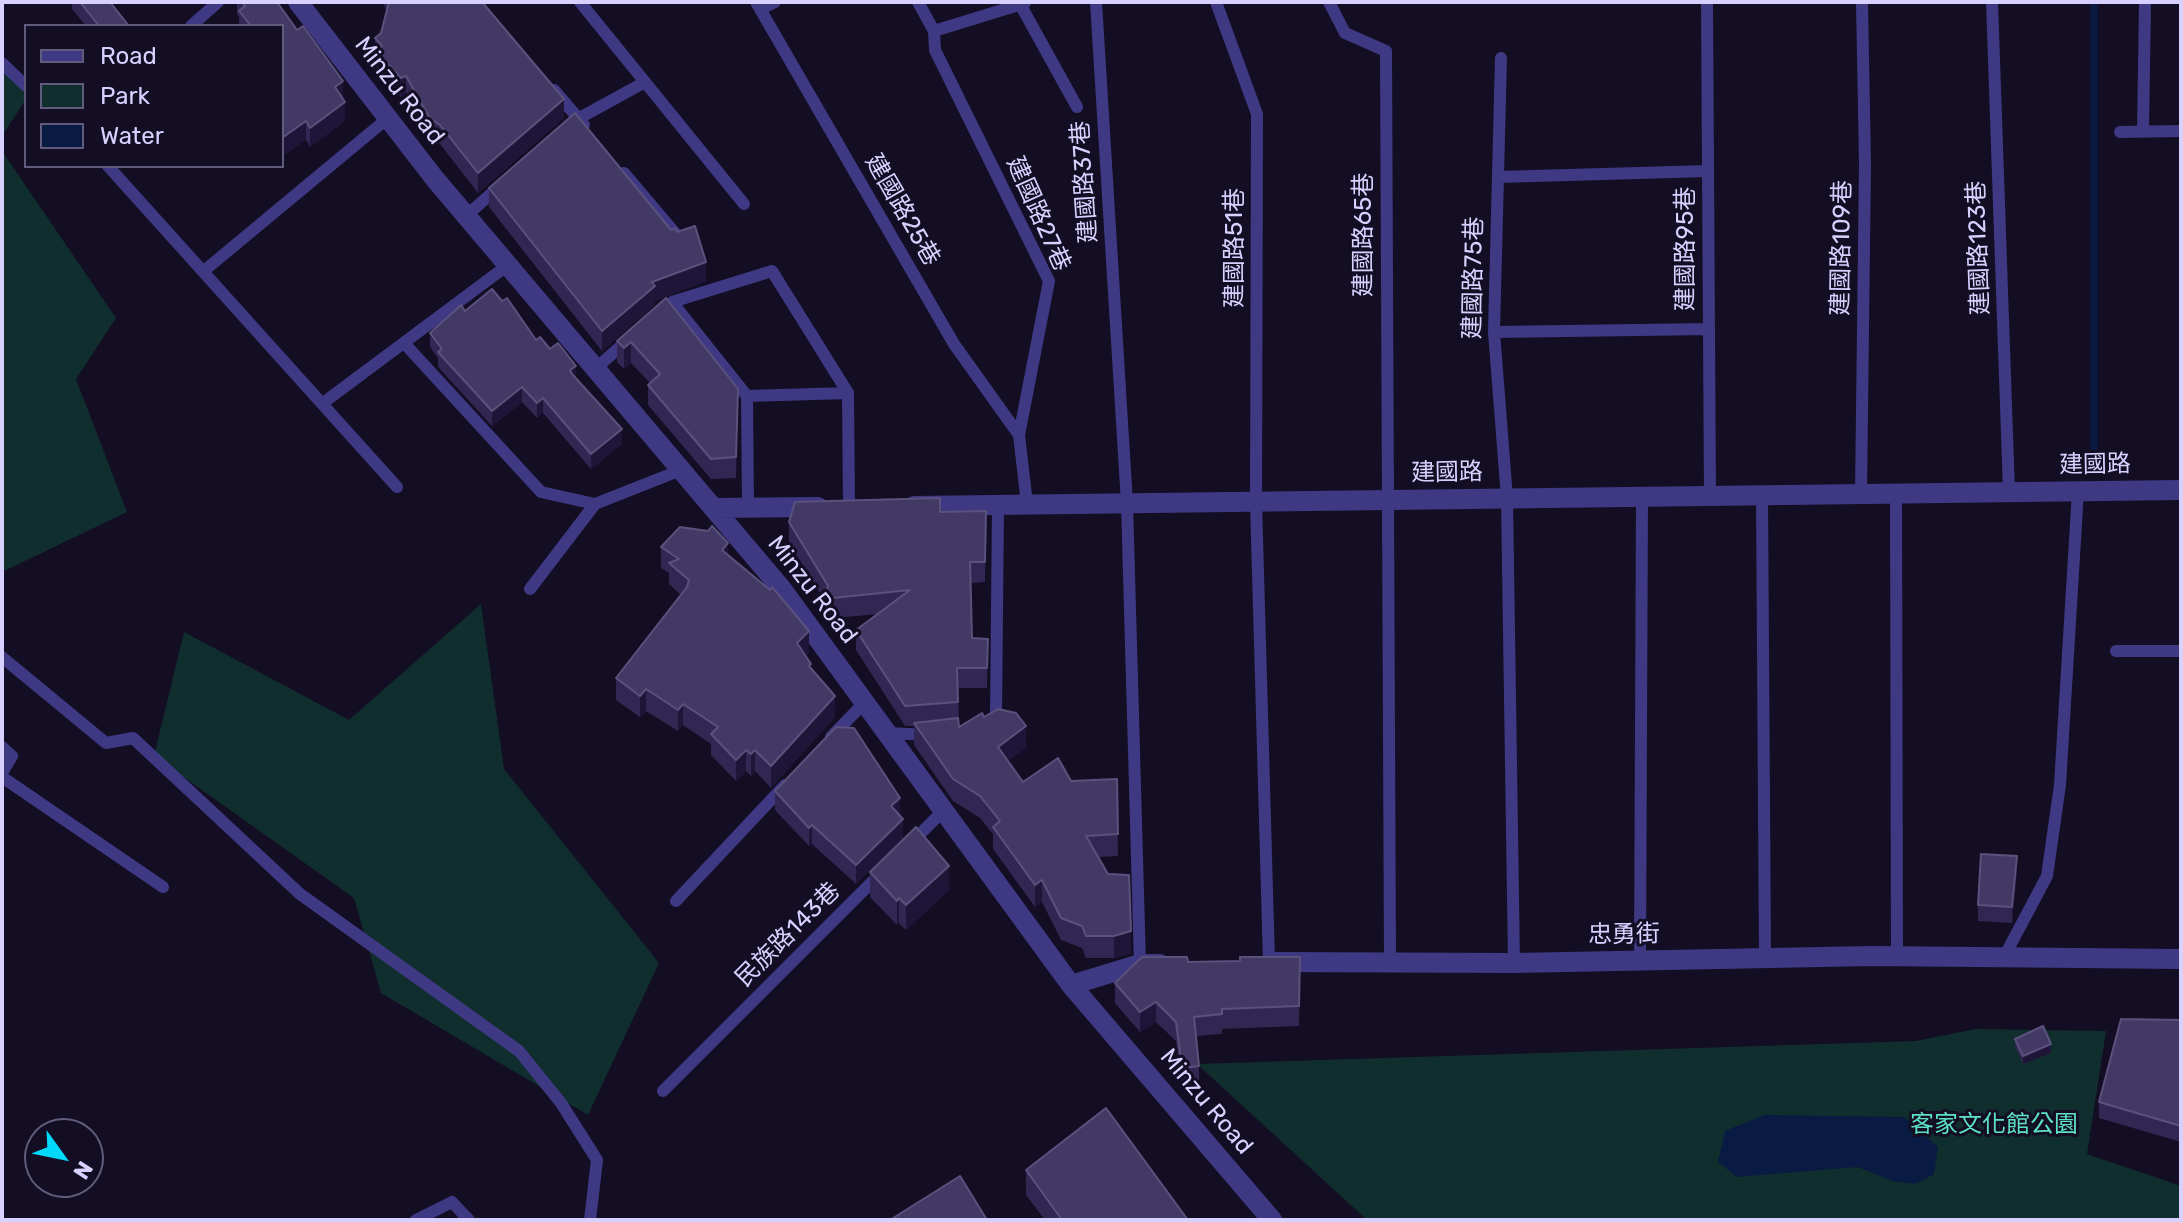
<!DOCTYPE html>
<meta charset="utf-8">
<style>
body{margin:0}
#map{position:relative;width:2183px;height:1222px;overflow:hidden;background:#130e24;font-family:Rubik,sans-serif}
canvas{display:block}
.frame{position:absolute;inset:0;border:4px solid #d8d1ff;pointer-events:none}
.legend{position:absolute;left:24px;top:24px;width:260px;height:144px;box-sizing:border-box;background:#130e24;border:2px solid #625c7c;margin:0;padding:10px 14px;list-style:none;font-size:24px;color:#d8d1ff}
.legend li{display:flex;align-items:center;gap:16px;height:40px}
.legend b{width:40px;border:2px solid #625c7c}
.north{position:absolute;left:24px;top:1118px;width:80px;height:80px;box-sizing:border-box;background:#130e24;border:2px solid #625c7c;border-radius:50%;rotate:123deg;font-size:22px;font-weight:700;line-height:32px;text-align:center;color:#d8d1ff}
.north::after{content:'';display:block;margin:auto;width:28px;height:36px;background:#00d8fc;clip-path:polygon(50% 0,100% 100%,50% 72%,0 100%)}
</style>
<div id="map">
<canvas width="2183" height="1222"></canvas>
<div class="frame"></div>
<ul class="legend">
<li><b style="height:10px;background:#3f3984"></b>Road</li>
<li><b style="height:22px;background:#112e2e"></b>Park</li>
<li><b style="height:22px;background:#091b42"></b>Water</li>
</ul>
<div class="north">N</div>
</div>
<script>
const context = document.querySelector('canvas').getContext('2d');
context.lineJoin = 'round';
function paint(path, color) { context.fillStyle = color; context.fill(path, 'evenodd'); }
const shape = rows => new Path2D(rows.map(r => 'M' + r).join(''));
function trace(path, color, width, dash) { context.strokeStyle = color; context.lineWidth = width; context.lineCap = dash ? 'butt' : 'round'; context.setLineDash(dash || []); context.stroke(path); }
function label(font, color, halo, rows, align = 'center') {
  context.font = font + ' Rubik,"Noto Sans TC",sans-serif'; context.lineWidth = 6; context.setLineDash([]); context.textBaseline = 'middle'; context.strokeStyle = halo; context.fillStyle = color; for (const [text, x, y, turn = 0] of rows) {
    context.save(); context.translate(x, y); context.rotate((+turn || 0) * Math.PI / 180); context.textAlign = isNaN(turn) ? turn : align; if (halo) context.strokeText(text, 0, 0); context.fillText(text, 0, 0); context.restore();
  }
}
const green = shape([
 [2,54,26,92,26,99,2,136],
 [2,151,116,318,76,379,127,512,2,572],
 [481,604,504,769,659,963,588,1115,381,993,354,898,154,756,184,632,349,720],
 [1976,1029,2106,1031,2087,1154,2181,1186,2181,1220,1367,1220,1197,1064,1916,1041]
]);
const water = shape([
 [1764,1115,1904,1117,1938,1147,1934,1174,1916,1184,1892,1181,1858,1167,1737,1177,1718,1162,1725,1131]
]);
const stream = shape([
 [2094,2,2094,468]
]);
const service = shape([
 [580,2,744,204],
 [756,2,954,344,1019,435],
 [918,2,934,31,935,50,1049,281,1019,435,1027,504],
 [1096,2,1127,503,1140,964],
 [1216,2,1257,114,1256,502,1269,962],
 [1329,2,1345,33,1386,51,1390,961],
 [1707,2,1710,496],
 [1992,2,2009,492],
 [1020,4,1077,107],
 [760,9,775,2],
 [191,26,218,2],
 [934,31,1025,3],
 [1501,58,1494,332,1507,498,1514,963],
 [2,63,26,86],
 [554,90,584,125],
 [574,121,645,82],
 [2120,132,2181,131],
 [2143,132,2145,2],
 [108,166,397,487],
 [624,173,679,238],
 [1498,177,1708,171],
 [467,215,500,186],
 [205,270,388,118],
 [672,302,747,396,848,393],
 [658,314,672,302,772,271,848,393,849,506],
 [1494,332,1709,329],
 [404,343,541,492,595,504],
 [595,369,629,339],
 [747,396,748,508],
 [323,403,508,265],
 [1861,494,1865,164,1862,2],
 [1896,494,1897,957],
 [1762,495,1765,958],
 [530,589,595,504,681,470],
 [2116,651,2181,651],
 [2,657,106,743,133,738,300,894,519,1051,561,1103,597,1160,590,1220],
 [989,721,996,718,998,505],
 [887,733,929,735],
 [831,737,865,702],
 [2,747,12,756,2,773],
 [2,777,163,887],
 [910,844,945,809],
 [676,901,785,785],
 [2004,957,2047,876,2060,785,2078,491],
 [1640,960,1642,497],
 [663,1091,880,874],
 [416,1220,452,1202,469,1220]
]);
const minor = shape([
 [298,2,435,179,781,588,1071,985,1272,1220],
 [914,506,2181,490],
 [714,508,818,507],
 [1272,962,1514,963,1872,956,2181,959],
 [1071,985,1140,964,1160,964]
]);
const wall = shape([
 [72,2,110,2,129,26,86,26,72,9],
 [237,2,277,2,343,99,345,121,310,147,306,140,282,26,239,26,239,17,237,14],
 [383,2,482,2,564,118,478,193,440,144,430,138,406,95,401,97,376,72,376,60,375,58,375,38,381,33,387,13],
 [489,188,677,232,706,281,655,301,655,305,602,351,489,207],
 [666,298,738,389,736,478,711,479,648,405,648,385,650,383,631,363,624,369,617,362,617,341],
 [465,311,536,340,576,378,622,444,591,469,543,413,537,418,522,402,492,426,438,367,438,358,430,347,430,333],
 [986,511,985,582,971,583,972,638,988,639,987,688,958,688,959,727,984,717,1026,748,1008,761,1023,782,1117,779,1118,856,1098,857,1131,953,1114,958,1086,958,1082,948,1061,940,1042,902,1035,907,993,849,993,834,980,818,953,801,914,745,914,726,905,726,856,650,856,630,878,614,823,619,823,598,789,543,789,522,940,512],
 [661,547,728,555,809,652,806,656,835,717,771,788,755,771,751,776,746,771,736,781,711,755,711,744,683,725,678,731,646,711,640,717,616,700,616,678,681,595,669,584,669,573,661,568],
 [775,791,900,816,903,838,856,884,812,844,809,846,775,810],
 [870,872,949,890,906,930,899,923,897,925,870,897],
 [2017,872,2012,923,1978,921,1978,905],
 [1300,957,1299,1026,1222,1029,1222,1034,1196,1036,1199,1066,1199,1086,1182,1088,1176,1041,1156,1022,1140,1032,1115,1003,1115,983,1188,962,1240,961],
 [2181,1020,2181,1142,2099,1118,2099,1102],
 [2015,1039,2051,1053,2023,1064,2015,1047],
 [1026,1170,1188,1220,1045,1220,1026,1195]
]);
const shadedWall = shape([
 [406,76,406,95,401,97,401,78],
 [343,81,343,100,335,87],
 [564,99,564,118,478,193,478,173],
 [345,102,345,121,310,147,310,128],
 [306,121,306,140,282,157,282,138],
 [706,262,706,281,655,301,655,305,602,351,602,331,652,282],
 [631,342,631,363,624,369,624,348],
 [576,366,576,381,570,370],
 [522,387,522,402,492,426,492,411],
 [543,398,543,413,537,418,537,403],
 [622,429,622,444,591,469,591,454],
 [728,543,728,565,722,550],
 [809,631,809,652,797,665,797,643],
 [646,689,646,711,640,717,640,696],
 [835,696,835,717,771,788,771,766],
 [683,704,683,725,678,731,678,710],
 [1026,726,1026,748,998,769,998,747],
 [746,750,746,771,736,781,736,760],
 [755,750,755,771,751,776,751,754],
 [900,798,900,816,891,806],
 [903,819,903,838,856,884,856,865],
 [812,825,812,844,809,846,809,828],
 [2017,856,2017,872,2012,923,2012,907],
 [949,866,949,890,906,930,906,905],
 [1042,880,1042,902,1035,907,1035,885],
 [899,898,899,923,897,925,897,901],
 [1131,931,1131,953,1114,958,1114,936],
 [1156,1002,1156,1022,1140,1032,1140,1012],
 [2051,1044,2051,1053,2023,1064,2023,1056]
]);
const building = shape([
 [80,2,110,2,129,26,99,26,80,2],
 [242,2,277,2,297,30,303,26,343,81,335,87,345,102,310,128,306,121,282,138,282,26,251,26,239,11,245,6,242,2],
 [389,2,482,2,564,99,478,173,440,125,430,119,406,76,401,78,376,52,382,46,375,38,381,33,389,2],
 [575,113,671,230,676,228,677,232,695,226,706,262,652,282,655,286,602,331,489,188,575,113],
 [492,289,502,301,507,298,536,340,540,337,550,349,558,343,576,366,570,370,572,374,622,429,591,454,543,398,537,403,522,387,492,411,438,352,442,349,430,333,461,305,465,311,492,289],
 [666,298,738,389,736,457,711,459,648,385,660,374,631,342,624,348,617,341,666,298],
 [940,498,940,512,986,511,985,562,970,562,972,638,988,639,987,668,957,668,958,702,905,706,856,630,910,590,823,599,828,586,789,522,795,502,940,498],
 [712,526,728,543,722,550,770,590,772,587,809,631,797,643,811,664,809,666,835,696,771,766,755,750,751,754,746,750,736,760,711,734,718,727,683,704,678,710,646,689,640,696,616,678,687,587,689,580,669,563,679,559,661,547,680,527,708,531,712,526],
 [998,709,1016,713,1026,726,998,747,1023,782,1058,758,1071,781,1117,779,1118,834,1086,836,1108,874,1129,875,1131,931,1114,936,1086,936,1082,926,1061,918,1042,880,1035,885,993,827,1000,821,980,796,953,779,914,723,958,718,959,727,982,713,984,717,998,709],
 [836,727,854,728,900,798,891,806,903,819,856,865,812,825,809,828,775,791,836,727],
 [916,827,949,866,906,905,899,898,897,901,870,872,916,827],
 [1981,854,2017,856,2012,907,1978,905,1981,854],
 [1142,957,1187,957,1188,962,1240,961,1240,957,1300,957,1299,1006,1222,1009,1222,1014,1194,1017,1199,1066,1182,1068,1176,1022,1156,1002,1140,1012,1115,983,1142,957],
 [2121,1019,2181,1020,2181,1126,2099,1102,2121,1019],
 [2043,1026,2051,1044,2023,1056,2015,1039,2043,1026],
 [1106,1108,1188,1220,1062,1220,1026,1170,1106,1108],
 [960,1176,987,1220,890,1220,960,1176]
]);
const streetNames = [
 ["Minzu Road",399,91,52],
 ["建國路37巷",1085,182,-94],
 ["建國路25巷",902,210,60],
 ["建國路27巷",1038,214,66],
 ["建國路65巷",1364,235,-90],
 ["建國路51巷",1235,248,-90],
 ["建國路109巷",1842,248,-89],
 ["建國路123巷",1979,248,-92],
 ["建國路95巷",1686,249,-90],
 ["建國路75巷",1474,278,-89],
 ["建國路",2095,465,-1],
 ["建國路",1447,473,-1],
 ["Minzu Road",812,590,52],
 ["民族路143巷",788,935,-45],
 ["忠勇街",1624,935,-1],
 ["Minzu Road",1206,1102,50]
];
const parkNames = [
 ["客家文化館公園",1994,1125]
];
paint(green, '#112e2e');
paint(water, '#091b42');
trace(stream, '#091b42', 7);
trace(service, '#3f3984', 12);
trace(minor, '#3f3984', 20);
paint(wall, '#322752');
paint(shadedWall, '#1e1538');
paint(building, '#433965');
trace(building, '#5b517d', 2);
label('24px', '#d8d1ff', '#130e24', streetNames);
label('24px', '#5ce1c5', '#130e24', parkNames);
</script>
